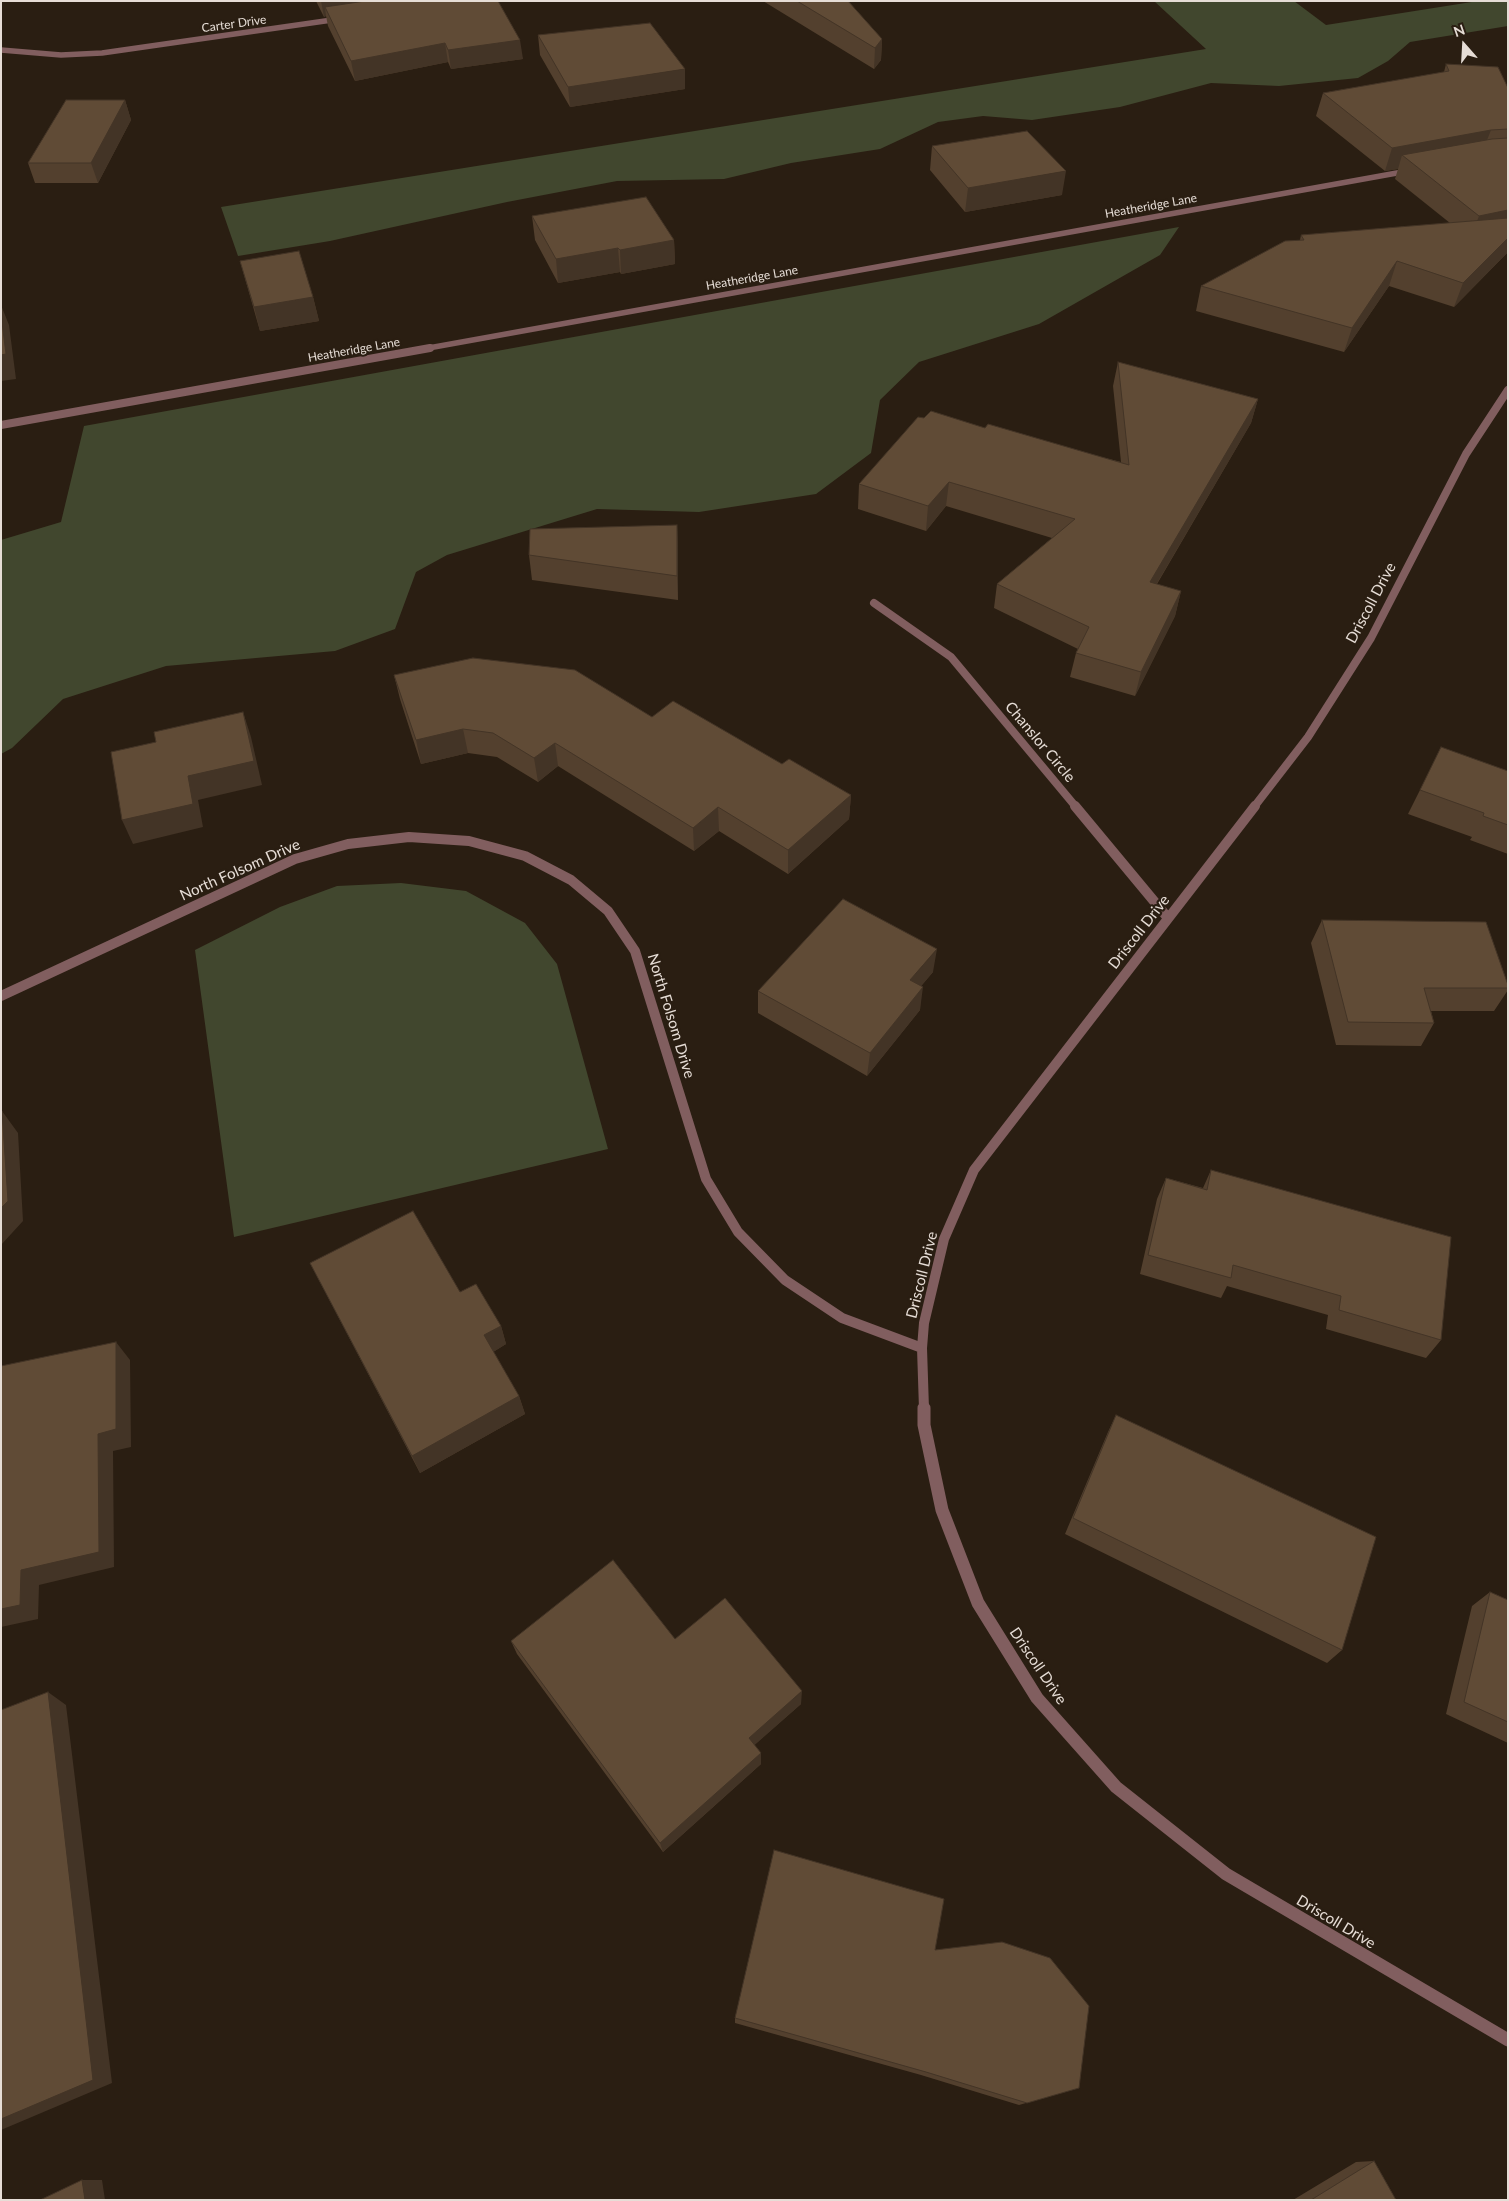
<!DOCTYPE html>
<style>
body{margin:0}
#map{position:relative;width:1509px;height:2201px;overflow:hidden;background:#2a1e12;font-family:Lato,sans-serif}
canvas{display:block}
.frame{position:absolute;inset:0;border:2px solid #e6ddd6;pointer-events:none}
.north{position:absolute;left:1439px;top:20px;width:50px;height:50px;-webkit-text-stroke:4px #2a1e12;paint-order:stroke;rotate:341deg;font-size:14px;font-weight:700;line-height:20px;text-align:center;color:#e6ddd6}
.north::after{content:'';display:block;margin:auto;width:18px;height:22px;background:#e6ddd6;clip-path:polygon(50% 0,100% 100%,50% 72%,0 100%)}
</style>
<div id="map">
<canvas width="1509" height="2201"></canvas>
<div class="frame"></div>
<div class="north">N</div>
</div>
<script>
const context = document.querySelector('canvas').getContext('2d');
context.lineJoin = 'round';
function paint(path, color) { context.fillStyle = color; context.fill(path, 'evenodd'); }
const shape = rows => new Path2D(rows.map(r => 'M' + r).join(''));
function trace(path, color, width, dash) { context.strokeStyle = color; context.lineWidth = width; context.lineCap = dash ? 'butt' : 'round'; context.setLineDash(dash || []); context.stroke(path); }
function label(font, color, halo, rows, align = 'center') {
  context.font = font + ' Lato,sans-serif'; context.lineWidth = 4.5; context.setLineDash([]); context.textBaseline = 'middle'; context.strokeStyle = halo; context.fillStyle = color; for (const [text, x, y, turn = 0] of rows) {
    context.save(); context.translate(x, y); context.rotate((+turn || 0) * Math.PI / 180); context.textAlign = isNaN(turn) ? turn : align; if (halo) context.strokeText(text, 0, 0); context.fillText(text, 0, 0); context.restore();
  }
}
const green = shape([
 [1154,1,1294,1,1326,25,1478,1,1508,1,1508,26,1410,42,1388,61,1358,78,1279,86,1211,83,1120,107,1032,120,983,116,938,122,880,149,791,163,724,179,617,181,507,202,330,241,238,256,221,207,1206,49],
 [1179,227,1160,255,1039,324,919,362,880,400,871,453,816,494,699,512,597,509,447,555,416,572,395,629,335,651,166,666,63,699,12,748,1,754,1,540,61,522,84,426],
 [401,883,466,891,525,923,557,964,608,1149,234,1237,195,950,280,907,337,886]
]);
const streetFar3 = shape([
 [1,50,61,55,102,53,339,19],
 [423,349,1408,171]
]);
const streetFar2 = shape([
 [1,425,430,348],
 [874,603,951,657,1076,807],
 [1254,807,1308,737,1371,638,1466,454,1508,390]
]);
const streetFar1 = shape([
 [1075,806,1168,918],
 [1,996,295,859,348,844,409,837,469,841,525,856,571,880,608,911,635,951,706,1179,738,1232,785,1280,842,1318,922,1348],
 [924,1409,922,1348,924,1323,944,1239,974,1170,1255,806]
]);
const street = shape([
 [924,1408,924,1425,942,1510,978,1603,1037,1698,1116,1787,1226,1874,1508,2040]
]);
const wall = shape([
 [316,1,498,1,523,59,451,69,448,62,355,81,328,26,326,16,324,17],
 [763,1,848,1,882,39,881,60,874,69],
 [538,35,685,89,570,107,540,55],
 [1446,64,1508,88,1508,252,1454,307,1389,286,1344,352,1196,311,1201,286,1300,240,1301,235,1450,223,1395,179,1398,169,1385,171,1316,116,1323,93,1444,72],
 [125,100,131,120,98,183,35,183,28,163],
 [932,146,1062,195,965,212,930,170],
 [532,216,674,240,675,264,621,274,620,272,558,283,535,240],
 [240,261,313,297,319,321,260,331],
 [1118,362,1258,399,1251,423,1157,584,1181,591,1175,616,1135,696,1070,677,1076,653,1078,649,994,608,997,584,1052,538,946,506,926,531,858,509,859,484,924,418,985,428,1121,462,1113,386],
 [677,525,678,549,678,600,532,580,529,555],
 [394,675,652,717,782,764,851,795,849,819,788,874,719,831,694,851,558,766,538,782,497,757,468,753,421,764,400,699],
 [1508,771,1508,854,1470,840,1472,837,1408,814,1420,790],
 [1322,920,1508,985,1508,990,1494,1011,1431,1011,1434,1023,1421,1046,1336,1045,1311,943],
 [933,972,921,986,920,1010,867,1076,758,1013,758,991],
 [1211,1170,1441,1340,1426,1358,1326,1329,1328,1315,1227,1286,1221,1298,1140,1274,1157,1199,1166,1178,1203,1188],
 [310,1263,460,1292,501,1326,506,1344,493,1352,519,1396,525,1414,420,1473,320,1282],
 [1116,1415,1342,1650,1327,1663,1065,1534,1108,1432],
 [1490,1592,1508,1600,1508,1743,1446,1714,1472,1606],
 [675,1639,801,1704,754,1745,761,1753,761,1764,663,1852,517,1654,511,1641],
 [935,1950,1079,2088,1019,2105,921,2075,735,2023,735,2018],
 [1374,2161,1396,2200,1293,2200,1356,2162]
]);
const shadedWall = shape([
 [321,1,434,1,325,7,326,16,324,17],
 [882,39,881,60,874,69,875,48],
 [520,40,523,59,451,69,448,50],
 [445,43,448,62,355,81,351,61],
 [685,69,685,89,570,107,568,87],
 [125,100,131,120,98,183,91,163],
 [1491,130,1482,153,1402,155,1398,169,1385,171,1392,148],
 [1066,171,1062,195,965,212,968,188],
 [1508,210,1508,232,1470,240,1479,216],
 [1508,238,1508,252,1454,307,1463,283],
 [674,240,675,264,621,274,620,250],
 [618,248,620,272,558,283,556,259],
 [1397,261,1389,286,1344,352,1352,328],
 [313,297,319,321,260,331,254,307],
 [1,305,9,325,16,379,1,381],
 [1258,399,1251,423,1143,607,1150,582],
 [949,482,946,506,926,531,928,506],
 [677,525,678,549,678,600,677,576],
 [1181,591,1175,616,1135,696,1141,672],
 [243,712,251,737,262,785,198,800,203,827,133,844,122,820,188,776],
 [463,729,468,753,421,764,416,740],
 [555,743,558,766,538,782,534,758],
 [851,795,849,819,788,874,788,850],
 [718,807,719,831,694,851,693,828],
 [937,949,933,972,907,1003,910,980],
 [923,987,920,1010,867,1076,870,1053],
 [2,1111,18,1133,23,1221,1,1245],
 [501,1326,506,1344,490,1354,484,1335],
 [116,1342,130,1360,131,1447,113,1451,114,1567,39,1585,38,1619,1,1627,1,1609,21,1570,98,1434],
 [519,1396,525,1414,420,1473,412,1456],
 [802,1691,801,1704,749,1750,749,1738],
 [48,1692,66,1705,112,2083,1,2130,1,2119],
 [761,1753,761,1764,663,1852,660,1843],
 [82,2180,102,2180,105,2200,85,2200]
]);
const building = shape([
 [365,1,498,1,520,40,448,50,445,43,351,61,325,7,365,1],
 [797,1,848,1,882,39,875,48,797,1],
 [650,23,685,69,568,87,538,35,650,23],
 [1446,64,1498,67,1508,88,1508,129,1491,130,1392,148,1323,93,1449,71,1446,64],
 [66,100,125,100,91,163,28,163,66,100],
 [1027,131,1066,171,968,188,932,146,1027,131],
 [1508,138,1508,210,1479,216,1402,155,1492,139,1508,138],
 [646,197,674,240,620,250,618,248,556,259,532,216,646,197],
 [1508,218,1508,238,1463,283,1397,261,1352,328,1201,286,1285,241,1304,240,1301,235,1508,218],
 [299,251,313,297,254,307,240,261,299,251],
 [1,314,6,354,1,355,1,314],
 [1118,362,1258,399,1150,582,1181,591,1141,672,1076,653,1089,627,997,584,1075,519,949,482,928,506,859,484,918,417,924,418,931,411,985,428,988,424,1129,465,1118,362],
 [677,525,677,576,529,555,530,529,677,525],
 [473,658,575,670,652,717,673,701,782,764,789,759,851,795,788,850,718,807,693,828,555,743,534,758,493,733,463,729,416,740,394,675,473,658],
 [243,712,254,761,188,776,193,804,122,820,111,752,156,742,154,732,243,712],
 [1441,747,1508,771,1508,825,1483,816,1484,813,1420,790,1441,747],
 [843,899,937,949,910,980,923,987,870,1053,758,991,843,899],
 [1322,920,1486,922,1508,985,1508,988,1424,988,1434,1023,1348,1022,1322,920],
 [1,1110,2,1111,8,1201,1,1208,1,1110],
 [1211,1170,1451,1237,1441,1340,1339,1310,1341,1296,1233,1265,1231,1278,1148,1255,1166,1178,1207,1190,1211,1170],
 [413,1211,460,1292,476,1284,501,1326,484,1335,519,1396,412,1456,310,1263,413,1211],
 [116,1342,116,1429,98,1434,99,1552,21,1570,20,1605,1,1609,1,1366,116,1342],
 [1116,1415,1376,1537,1342,1650,1073,1518,1116,1415],
 [613,1560,675,1639,725,1598,802,1691,749,1738,761,1753,660,1843,511,1641,613,1560],
 [1490,1592,1508,1600,1508,1722,1464,1702,1490,1592],
 [48,1692,93,2080,1,2119,1,1710,48,1692],
 [774,1850,944,1899,935,1950,1002,1942,1050,1958,1089,2006,1079,2088,1027,2103,926,2072,735,2018,774,1850],
 [1374,2161,1396,2200,1311,2200,1374,2161],
 [82,2180,85,2200,40,2200,82,2180]
]);
const farStreetnames = [
 ["Carter Drive",234,24,-8],
 ["Heatheridge Lane",1151,206,-10],
 ["Heatheridge Lane",752,278,-10],
 ["Heatheridge Lane",354,350,-10]
];
const streetNames = [
 ["Driscoll Drive",1371,603,-62],
 ["Chanslor Circle",1040,742,50],
 ["North Folsom Drive",240,870,-24],
 ["Driscoll Drive",1139,932,-52],
 ["North Folsom Drive",671,1016,73],
 ["Driscoll Drive",922,1275,-76],
 ["Driscoll Drive",1038,1666,56],
 ["Driscoll Drive",1336,1922,31]
];
paint(green, '#41472e');
trace(streetFar3, '#815e5f', 5.5);
trace(streetFar2, '#815e5f', 8);
trace(streetFar1, '#815e5f', 10);
trace(street, '#815e5f', 13);
paint(wall, '#53402e');
paint(shadedWall, '#433426');
paint(building, '#604b36');
trace(building, '#433426', 1);
label('12px', '#e6ddd6', '#2a1e12', farStreetnames);
label('15px', '#e6ddd6', '#2a1e12', streetNames);
</script>
